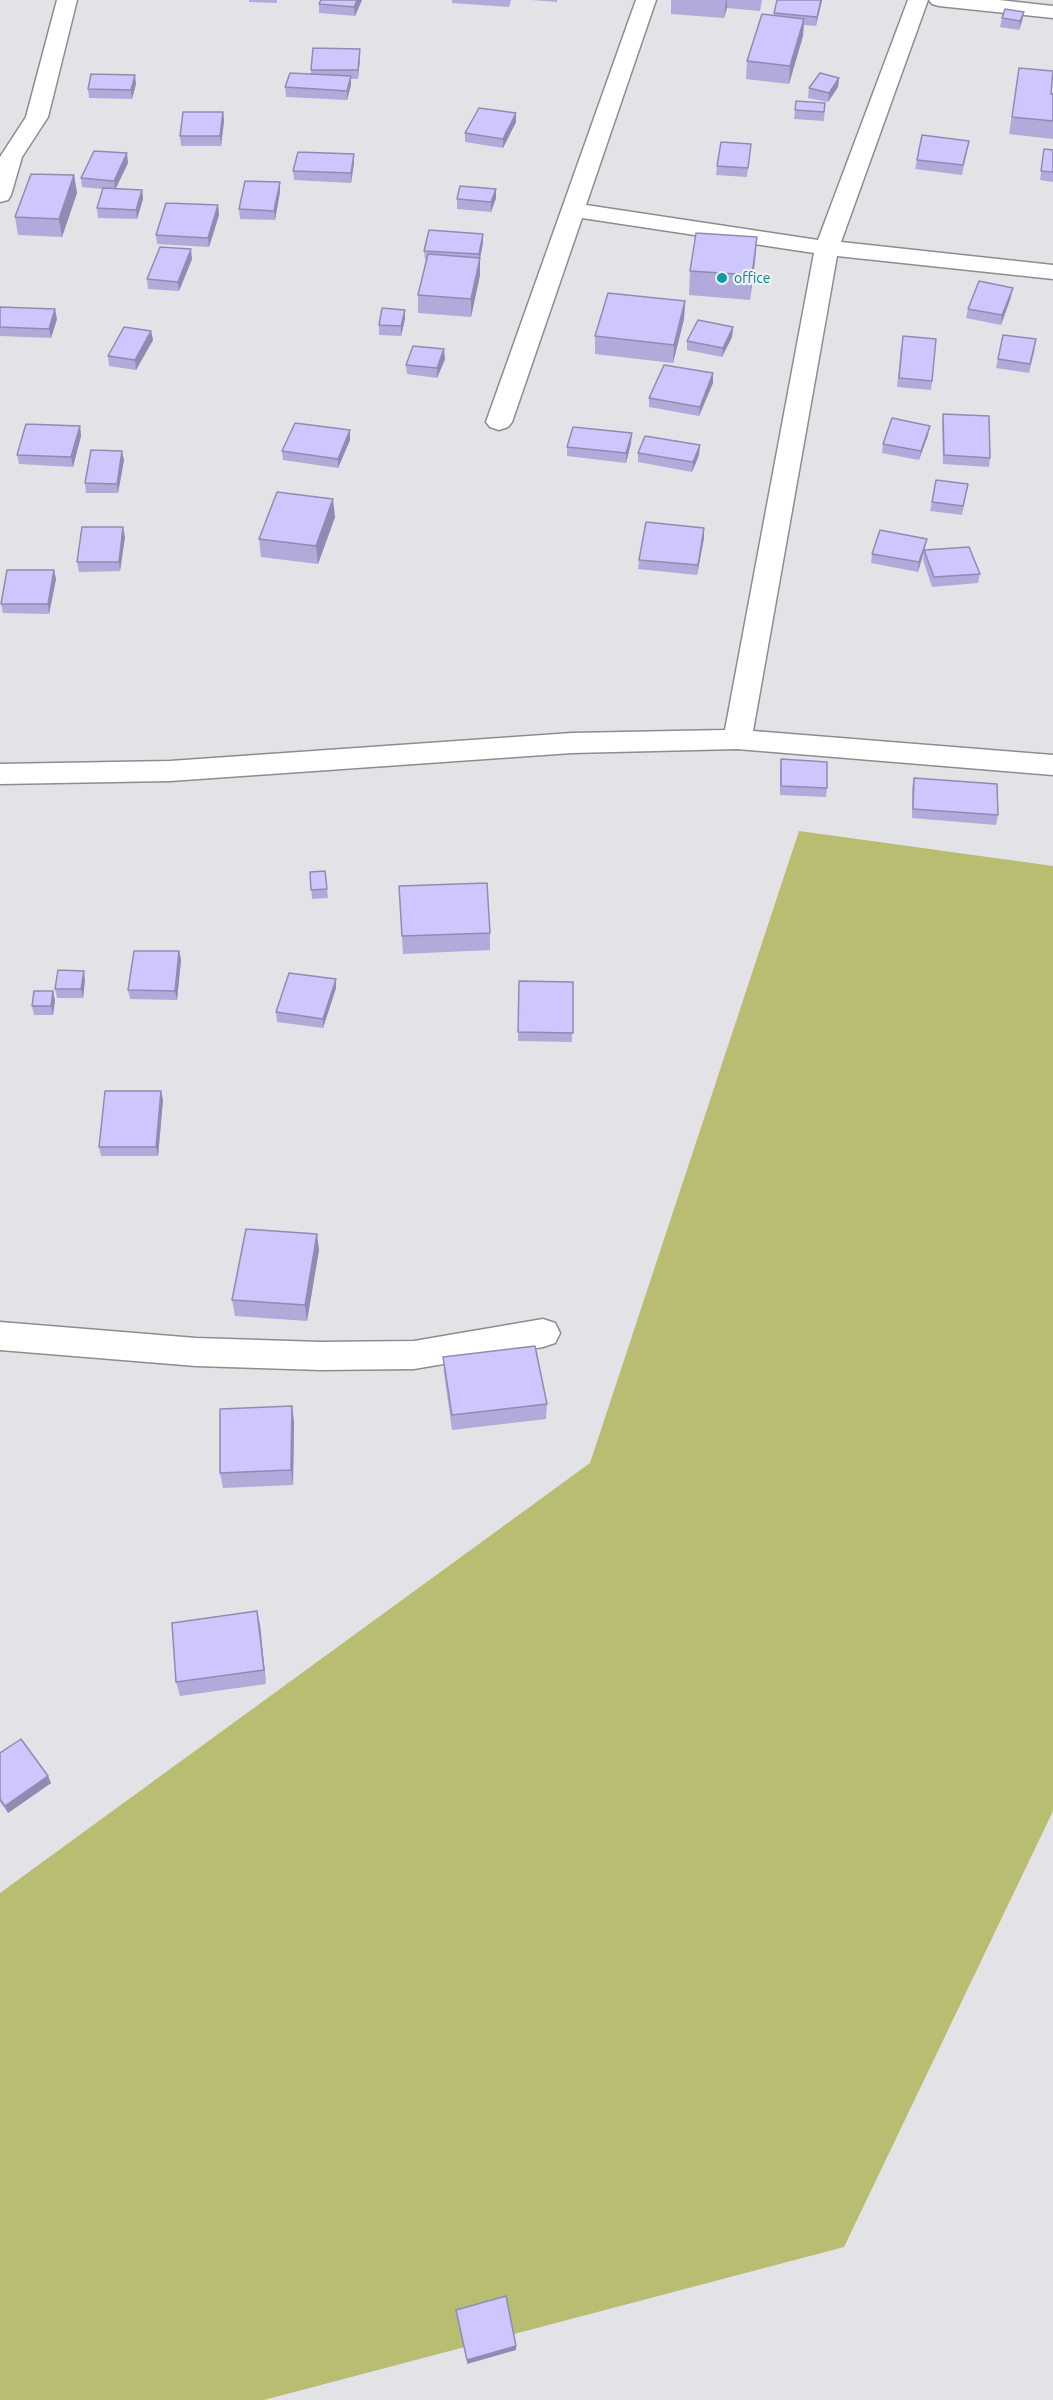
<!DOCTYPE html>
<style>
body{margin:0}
canvas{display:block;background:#e3e2e7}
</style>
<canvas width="1053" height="2400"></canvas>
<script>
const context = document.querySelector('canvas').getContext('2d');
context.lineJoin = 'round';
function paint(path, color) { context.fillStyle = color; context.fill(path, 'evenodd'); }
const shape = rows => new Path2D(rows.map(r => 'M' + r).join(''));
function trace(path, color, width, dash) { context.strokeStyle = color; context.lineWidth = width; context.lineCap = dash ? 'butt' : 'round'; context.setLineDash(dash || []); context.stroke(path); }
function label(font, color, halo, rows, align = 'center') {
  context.font = font + ' Ubuntu,sans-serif'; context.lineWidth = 4.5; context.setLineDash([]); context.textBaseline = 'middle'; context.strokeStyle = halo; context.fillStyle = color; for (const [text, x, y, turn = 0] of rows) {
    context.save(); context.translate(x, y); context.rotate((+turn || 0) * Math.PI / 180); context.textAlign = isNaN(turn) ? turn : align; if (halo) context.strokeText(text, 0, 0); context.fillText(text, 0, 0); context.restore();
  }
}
const green = shape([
 [799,831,1053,866,1053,1811,844,2247,264,2400,0,2400,0,1893,590,1463]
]);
const minor = shape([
 [57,0,77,0,48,117,22,157,11,195,8,200,0,202,0,157,26,117,57,0],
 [636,0,656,0,586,205,818,240,908,0,928,0,841,242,1053,265,1053,279,837,256,753,731,1053,755,1053,775,737,749,572,753,170,781,0,784,0,764,170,761,572,733,725,730,814,253,582,218,512,422,508,427,499,430,490,427,486,422,636,0],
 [929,0,999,0,1053,6,1053,18,939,6,932,4,929,0],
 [543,1319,555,1323,560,1333,555,1343,543,1347,414,1369,321,1370,196,1366,0,1350,0,1322,196,1338,321,1342,414,1341,543,1319]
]);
const wall = shape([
 [249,0,277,0,277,3,249,2],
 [362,0,355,16,319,13,319,4],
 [452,0,511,0,509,7,452,3],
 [531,0,557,0,557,2],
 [671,0,762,0,760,11,727,8,724,18,671,14],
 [777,0,822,0,816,26,804,25,803,36,789,84,746,79,747,61,774,15],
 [1024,12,1022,21,1019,30,1000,27,1002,18],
 [360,58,358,79,351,79,351,85,347,100,286,97,285,87,311,74,311,70],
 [1019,68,1051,94,1053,94,1053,139,1009,134],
 [839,78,838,87,828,102,808,98,809,88],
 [136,84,132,99,89,98,88,89],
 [796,101,825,103,824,121,794,119],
 [223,112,224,121,221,146,181,146,180,136],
 [516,122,503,148,465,142,465,133],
 [969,141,962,175,915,169,917,160],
 [751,144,747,177,716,175,717,166],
 [1044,149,1053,150,1053,182,1040,180],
 [128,163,116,188,142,190,143,199,137,219,98,218,97,208,103,189,82,187,81,178],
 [354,163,351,183,294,180,293,171],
 [74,175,77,193,62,237,18,235,15,217],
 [280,192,275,220,240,219,239,209],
 [496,198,491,212,457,209,457,199],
 [218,205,219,215,209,247,157,244,156,235],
 [483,234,483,243,480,258,480,275,471,317,418,313,418,295,427,260,425,260,424,251],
 [757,237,750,300,689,295,690,271],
 [192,259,179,291,148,289,147,279],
 [1011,297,1001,325,966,318,968,309],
 [685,301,684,319,673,363,595,354,595,336],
 [0,307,57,319,51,338,0,336],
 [405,310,405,319,401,336,379,335,379,325],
 [733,327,732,337,722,357,687,350,687,341],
 [151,331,153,340,136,370,109,366,108,356],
 [1003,335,1035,349,1029,373,996,368],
 [901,346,932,381,931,390,897,387],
 [445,359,437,378,407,374,406,365],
 [713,373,713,383,699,416,649,407,649,398],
 [943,414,990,458,989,467,943,464,942,424],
 [80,426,81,436,73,467,19,464,17,455],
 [928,435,919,460,882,453,883,444],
 [350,440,338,468,283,460,282,451],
 [631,443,626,463,567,456,567,447],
 [638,453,699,455,692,472,638,462],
 [124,460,118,493,86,493,85,483],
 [968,484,962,515,930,511,932,502],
 [335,517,318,564,261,557,259,539],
 [125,537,120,571,79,572,77,562],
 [704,538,697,575,638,569,639,560],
 [924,550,980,574,978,583,932,587,923,560,924,551,918,572,871,563,872,554],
 [56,579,49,614,3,613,1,604],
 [781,759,827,788,826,797,780,795,780,769],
 [914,778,998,815,996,825,912,818,912,787],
 [325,871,328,898,312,899,310,872],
 [399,886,490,933,490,950,403,954],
 [179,951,181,960,177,1000,130,999,128,990],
 [336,979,336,988,323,1028,277,1022,276,1012],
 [85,980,83,998,57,998,55,989],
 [519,981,573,982,572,1042,518,1041],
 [55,1000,53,1015,34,1015,32,1006],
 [163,1100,158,1156,101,1156,99,1147],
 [319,1250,307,1321,235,1316,232,1300],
 [443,1357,547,1404,546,1419,452,1430,444,1373],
 [294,1421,293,1485,223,1488,220,1473],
 [260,1625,266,1684,180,1696,176,1682],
 [0,1753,48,1776,51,1783,8,1813,0,1802]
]);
const shadedWall = shape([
 [357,0,362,0,355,16,354,7],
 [726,0,727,0,727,8,724,18],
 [821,0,822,0,816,26,817,17],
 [1024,12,1022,21,1019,30,1020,21],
 [804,19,803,36,789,84,790,66],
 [360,49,360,58,358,79,358,70],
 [135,75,136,84,132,99,131,90],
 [351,76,351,85,347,100,347,91],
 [839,78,838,87,828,102,829,93],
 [223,112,224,121,221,146,220,136],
 [516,113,516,122,503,148,503,139],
 [127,153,128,163,115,190,114,181],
 [354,154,354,163,351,183,351,173],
 [74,175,77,193,62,237,59,219],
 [280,182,280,192,275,220,274,211],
 [496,189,496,198,491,212,491,202],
 [142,190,143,199,137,219,136,210],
 [218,205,219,215,209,247,208,238],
 [483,234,483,243,480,258,480,275,471,317,471,299,479,263,479,254],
 [757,237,755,262,750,300,752,275],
 [191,249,192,259,179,291,178,282],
 [1013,288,1011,297,1001,325,1002,315],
 [685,301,684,319,673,363,674,345],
 [55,309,57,319,51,338,49,329],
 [405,310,405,319,401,336,401,326],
 [733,327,732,337,722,357,723,348],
 [151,331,153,340,136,370,135,360],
 [444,349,445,359,437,378,437,368],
 [713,373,713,383,699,416,700,407],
 [80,426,81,436,73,467,71,457],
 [930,426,928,435,919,460,921,451],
 [350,430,350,440,338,468,338,459],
 [632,433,631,443,626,463,626,453],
 [700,445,699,455,692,472,693,462],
 [122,451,124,460,118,493,117,484],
 [333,499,335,517,318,564,316,546],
 [123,527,125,537,120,571,119,562],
 [704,528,704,538,697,575,698,565],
 [927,539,925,548,918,572,919,562],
 [54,570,56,579,49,614,48,604],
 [179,951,181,960,177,1000,175,991],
 [84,971,85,980,83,998,81,989],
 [336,979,336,988,323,1028,323,1019],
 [53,991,55,1000,53,1015,51,1006],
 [161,1091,163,1100,158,1156,156,1147],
 [317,1234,319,1250,307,1321,305,1305],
 [292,1406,294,1421,293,1485,291,1470],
 [257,1611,260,1625,266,1684,264,1670],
 [48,1776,51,1783,8,1813,5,1806],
 [516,2346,516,2350,467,2364,467,2360]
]);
const building = shape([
 [321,0,357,0,354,7,319,4,321,0],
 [777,0,821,0,817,17,774,13,777,0],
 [1005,9,1024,12,1020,21,1002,18,1005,9],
 [762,14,804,19,790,66,747,61,762,14],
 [313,48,360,49,358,70,311,70,313,48],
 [1019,68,1053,71,1051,94,1053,94,1053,121,1012,117,1019,68],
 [290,73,351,76,347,91,285,87,290,73],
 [820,73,839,78,829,93,809,88,820,73],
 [91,74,135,75,131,90,88,89,91,74],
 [796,101,825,103,824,112,795,110,796,101],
 [479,108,516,113,503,139,465,133,479,108],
 [183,112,223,112,220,136,180,136,183,112],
 [922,135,969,141,963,165,917,160,922,135],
 [721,142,751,144,748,168,717,166,721,142],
 [1044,149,1053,150,1053,172,1041,171,1044,149],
 [94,151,127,153,114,181,81,178,94,151],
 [298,152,354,154,351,173,293,171,298,152],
 [31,174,74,175,59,219,15,217,31,174],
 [245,181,280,182,274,211,239,209,245,181],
 [460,186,496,189,491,202,457,199,460,186],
 [103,188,142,190,136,210,97,208,103,188],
 [166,203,218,205,208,238,156,235,166,203],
 [429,230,483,234,479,254,424,251,429,230],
 [696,233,757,237,752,275,690,271,696,233],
 [160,247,191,249,178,282,147,279,160,247],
 [428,254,480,258,471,299,418,295,428,254],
 [979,281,1013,288,1002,315,968,309,979,281],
 [608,293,685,301,674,345,595,336,608,293],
 [0,307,55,309,49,329,0,327,0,307],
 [382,308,405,310,401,326,379,325,382,308],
 [698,320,733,327,723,348,687,341,698,320],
 [124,327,151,331,135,360,108,356,124,327],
 [1003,335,1036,339,1030,364,998,359,1003,335],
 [903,336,936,339,932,381,899,378,903,336],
 [413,346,444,349,437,368,406,365,413,346],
 [664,365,713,373,700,407,649,398,664,365],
 [943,414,989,416,990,458,944,455,943,414],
 [892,418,930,426,921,451,883,444,892,418],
 [295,423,350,430,338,459,282,451,295,423],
 [26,424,80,426,71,457,17,455,26,424],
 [573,427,632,433,626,453,567,447,573,427],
 [645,436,700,445,693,462,638,453,645,436],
 [91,450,122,451,117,484,85,483,91,450],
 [936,480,968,484,963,506,932,502,936,480],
 [277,492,333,499,316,546,259,539,277,492],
 [646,522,704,528,698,565,639,560,646,522],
 [82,527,123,527,119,562,77,562,82,527],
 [880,530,927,539,919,562,872,554,880,530],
 [969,547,980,574,934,577,924,550,969,547],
 [7,570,54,570,48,604,1,604,7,570],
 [781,759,827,762,827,788,781,786,781,759],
 [914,778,997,784,998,815,913,809,914,778],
 [325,871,327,889,311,890,310,872,325,871],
 [487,883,490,933,402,936,399,886,487,883],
 [134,951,179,951,175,991,128,990,134,951],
 [58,970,84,971,81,989,55,989,58,970],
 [289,973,336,979,323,1019,276,1012,289,973],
 [519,981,573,982,573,1033,518,1032,519,981],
 [34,991,53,991,51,1006,32,1006,34,991],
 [105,1091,161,1091,156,1147,99,1147,105,1091],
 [246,1229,317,1234,305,1305,232,1300,246,1229],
 [535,1346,547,1404,452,1415,443,1357,535,1346],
 [292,1406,291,1470,220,1473,220,1409,292,1406],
 [257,1611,264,1670,176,1682,172,1623,257,1611],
 [21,1739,48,1776,5,1806,0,1799,0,1753,21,1739],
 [506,2296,516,2346,467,2360,456,2310,506,2296]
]);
const markers = [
 [722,278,6,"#0f9aa8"]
];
const farCulturenames = [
 ["office",734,278]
];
paint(green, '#b8bd72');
trace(minor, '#8d8c91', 3);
paint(minor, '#fff');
paint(wall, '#b0abda');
paint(shadedWall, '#908bb2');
paint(building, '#cdc7fe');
trace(building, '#908bb2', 1.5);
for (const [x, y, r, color] of markers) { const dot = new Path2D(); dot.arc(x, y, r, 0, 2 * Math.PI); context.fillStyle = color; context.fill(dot); trace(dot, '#f0f0f4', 2); }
label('14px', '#0d838f', '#f0f0f4', farCulturenames, 'left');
</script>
